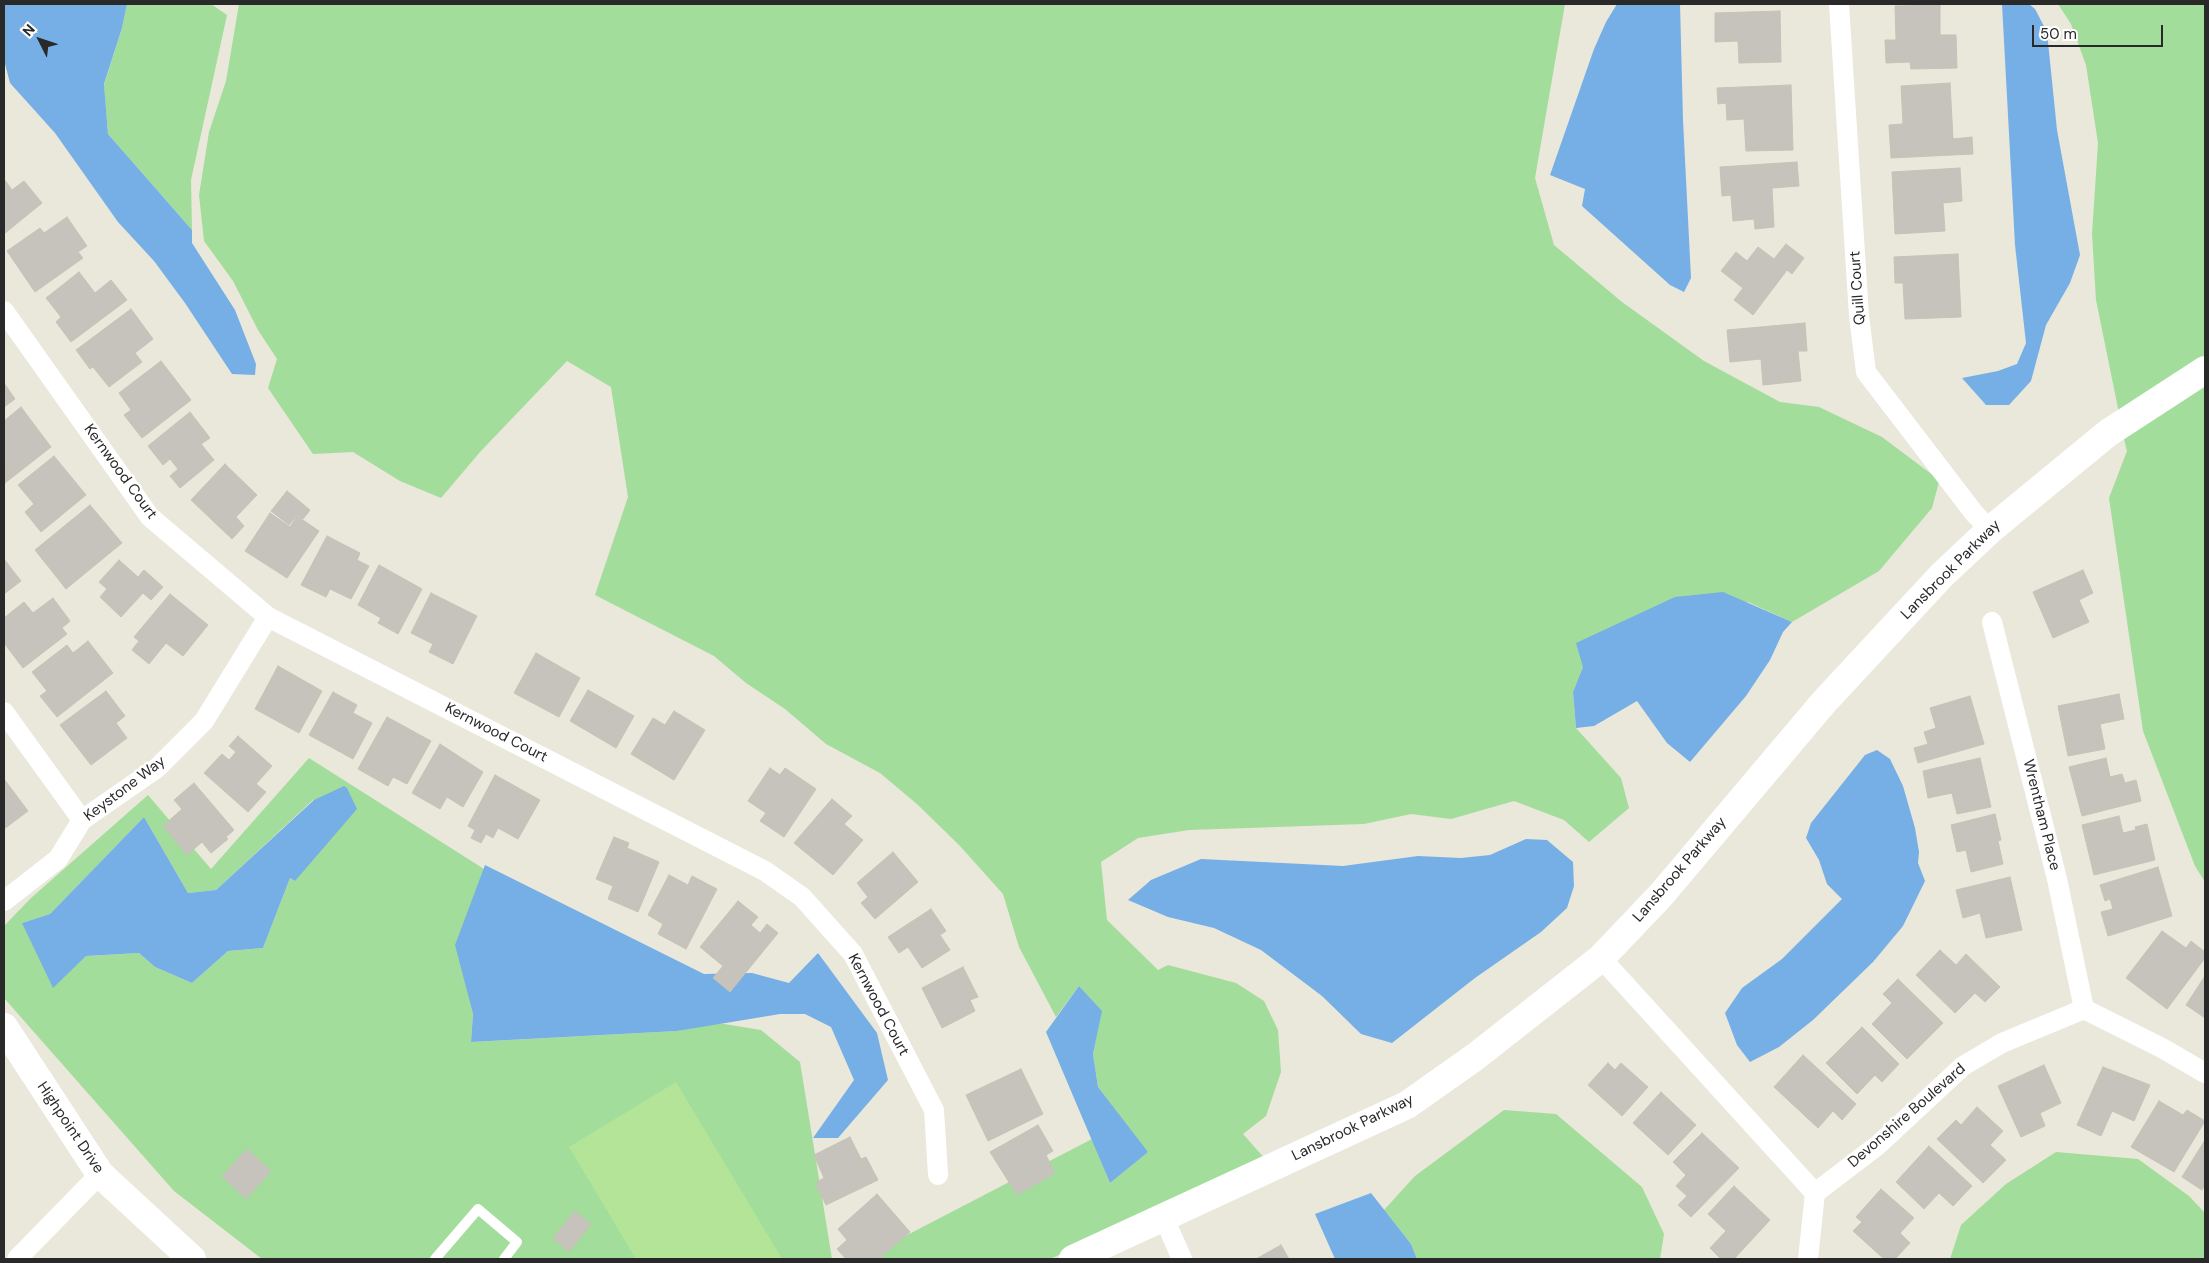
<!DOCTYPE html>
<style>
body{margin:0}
#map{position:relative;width:2209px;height:1263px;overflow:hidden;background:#eae7db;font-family:"DM Sans",sans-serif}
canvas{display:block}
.frame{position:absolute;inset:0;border:5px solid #292929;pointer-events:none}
.north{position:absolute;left:15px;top:15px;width:50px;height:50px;-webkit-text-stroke:4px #fff;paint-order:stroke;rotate:311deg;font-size:14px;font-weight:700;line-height:20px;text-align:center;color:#292929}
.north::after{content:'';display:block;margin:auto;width:18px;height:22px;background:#292929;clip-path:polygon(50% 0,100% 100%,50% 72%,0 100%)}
.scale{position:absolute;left:2032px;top:25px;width:131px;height:22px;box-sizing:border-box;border:2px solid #292929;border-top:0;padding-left:6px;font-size:15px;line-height:18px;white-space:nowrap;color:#292929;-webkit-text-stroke:4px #fff;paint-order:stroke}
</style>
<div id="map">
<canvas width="2209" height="1263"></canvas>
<div class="frame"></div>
<div class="north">N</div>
<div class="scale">50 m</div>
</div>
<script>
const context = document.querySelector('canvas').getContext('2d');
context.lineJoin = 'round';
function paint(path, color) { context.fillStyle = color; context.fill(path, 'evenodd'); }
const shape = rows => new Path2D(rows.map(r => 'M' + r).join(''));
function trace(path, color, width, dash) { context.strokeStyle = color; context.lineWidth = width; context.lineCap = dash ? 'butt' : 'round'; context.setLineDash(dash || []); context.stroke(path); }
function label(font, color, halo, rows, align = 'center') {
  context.font = font + ' "DM Sans",sans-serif'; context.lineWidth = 5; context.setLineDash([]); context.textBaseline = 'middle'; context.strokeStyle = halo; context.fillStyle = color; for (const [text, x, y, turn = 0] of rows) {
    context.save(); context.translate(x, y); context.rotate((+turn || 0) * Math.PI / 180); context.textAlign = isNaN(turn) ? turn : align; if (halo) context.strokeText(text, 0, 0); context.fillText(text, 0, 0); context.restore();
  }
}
const green = shape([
 [127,4,211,4,227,15,191,180,192,230,108,134,104,85,122,28],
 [239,4,1565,4,1535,178,1554,245,1622,302,1704,361,1780,402,1819,407,1882,437,1934,476,1939,482,1932,508,1879,571,1792,622,1748,602,1583,667,1573,692,1576,728,1621,778,1629,808,1589,842,1564,820,1514,801,1451,819,1411,814,1364,824,1189,830,1138,838,1101,862,1107,920,1158,970,1168,965,1236,983,1264,1001,1278,1030,1281,1072,1266,1116,1243,1134,1266,1160,1050,1259,861,1259,1092,1139,1110,1183,1147,1152,1098,1087,1093,1054,1101,1011,1079,986,1056,1017,1019,947,1003,894,960,846,918,805,880,773,826,744,785,709,746,683,714,656,595,595,628,497,611,387,567,361,480,452,441,498,400,481,353,452,313,454,268,388,277,359,258,330,233,281,204,241,199,195,209,132,226,81],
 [2058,4,2205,4,2205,359,2119,413,2096,300,2092,234,2098,143,2086,65,2071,24],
 [2205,381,2205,882,2195,866,2143,731,2109,498,2127,451,2123,435],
 [309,758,484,869,456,945,473,1014,471,1042,677,1031,718,1023,761,1030,800,1062,832,1259,262,1259,174,1191,4,998,4,926,31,898,148,795,211,869],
 [314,799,295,881,290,878,263,948,228,951,192,983,155,967,139,953,86,956,22,923,50,914,144,817,188,893,216,890],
 [1504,1110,1556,1114,1642,1187,1664,1234,1660,1259,1417,1259,1411,1244,1384,1210,1415,1176],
 [2056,1152,2138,1159,2189,1196,2205,1213,2205,1259,1950,1259,1961,1225,2006,1184]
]);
const pitch = shape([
 [676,1082,782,1259,636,1259,569,1147]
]);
const water = shape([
 [4,4,127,4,122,28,104,84,108,134,192,230,192,243,235,310,256,364,255,375,232,374,185,303,154,261,118,222,55,133,10,83,4,60],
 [1617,4,1680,4,1683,120,1691,278,1684,292,1670,285,1582,206,1585,189,1550,175,1594,49,1606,22],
 [2002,4,2029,4,2035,9,2047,32,2057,130,2080,255,2070,283,2046,325,2031,381,2009,405,1986,405,1962,378,1998,371,2017,364,2026,343,2015,245],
 [1723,592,1792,622,1783,632,1770,660,1746,696,1690,762,1667,743,1637,701,1594,726,1576,728,1573,692,1583,667,1576,643,1675,597],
 [1877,750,1890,759,1903,786,1915,828,1919,852,1918,863,1925,881,1903,926,1873,962,1813,1020,1779,1047,1750,1062,1737,1045,1725,1013,1742,988,1782,959,1842,899,1827,884,1819,860,1806,838,1811,823,1865,755],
 [344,786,347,788,357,809,295,881,290,878,263,948,228,951,192,983,155,967,139,953,86,956,53,988,22,923,50,914,144,817,188,893,216,890,314,800],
 [1526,839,1547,840,1573,862,1574,886,1567,908,1541,932,1475,978,1392,1043,1361,1034,1322,996,1261,950,1214,928,1168,917,1128,900,1151,880,1201,859,1343,866,1418,856,1461,858,1490,855],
 [485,865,704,974,752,973,789,983,818,953,877,1033,888,1080,838,1138,813,1138,854,1080,831,1027,805,1014,780,1014,677,1031,471,1042,473,1014,455,945],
 [1079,986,1102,1011,1093,1054,1098,1087,1148,1152,1110,1183,1046,1032],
 [1371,1193,1411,1244,1417,1259,1335,1259,1315,1214]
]);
const building = shape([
 [1940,5,1940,35,1956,35,1957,68,1911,69,1910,62,1886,63,1885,40,1896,40,1895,6,1940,5],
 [1780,11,1781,62,1739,63,1738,41,1715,42,1715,13,1780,11],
 [1950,83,1953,139,1972,137,1973,154,1891,158,1889,125,1903,124,1901,86,1950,83],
 [1791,85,1793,150,1746,151,1744,119,1727,120,1726,103,1718,104,1717,88,1791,85],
 [1797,162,1799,186,1772,188,1774,227,1755,229,1754,219,1733,221,1731,195,1722,196,1720,167,1797,162],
 [1960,168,1962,201,1943,203,1945,231,1895,234,1892,172,1960,168],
 [4,179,12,190,24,181,42,203,4,234,4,179],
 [67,217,87,246,78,252,83,258,35,292,7,251,40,228,44,233,67,217],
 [1786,244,1804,258,1792,274,1787,270,1753,315,1734,300,1743,288,1721,271,1736,252,1747,261,1758,247,1774,259,1786,244],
 [1958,254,1961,317,1905,319,1903,283,1895,283,1894,257,1958,254],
 [79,272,95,293,111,280,127,300,71,342,56,322,61,317,46,298,79,272],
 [131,309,153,339,135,353,142,362,109,387,93,367,90,369,76,350,131,309],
 [1805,323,1807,351,1798,351,1801,381,1763,385,1761,359,1730,362,1727,330,1805,323],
 [161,361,191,400,142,438,124,415,131,410,119,393,161,361],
 [4,383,15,399,4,407,4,383],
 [21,407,51,447,5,483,4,421,21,407],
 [190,412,210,438,201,444,214,460,180,488,170,476,178,469,170,459,163,465,148,446,190,412],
 [54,456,86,495,41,532,25,512,34,504,18,485,54,456],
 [225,464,257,495,236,517,244,526,232,539,191,500,225,464],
 [287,491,310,510,303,519,297,515,289,525,271,511,287,491],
 [90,505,122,543,66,589,35,550,90,505],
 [270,513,290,527,297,516,319,531,287,578,245,551,270,513],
 [327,536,360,553,357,560,369,566,351,599,330,589,326,597,301,585,327,536],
 [4,559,21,581,4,594,4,559],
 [119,560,138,577,144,570,163,587,151,600,143,593,121,617,100,597,107,589,99,582,119,560],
 [379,565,422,589,398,634,378,623,381,618,358,605,379,565],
 [2083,570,2093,593,2079,600,2089,622,2053,638,2033,592,2083,570],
 [431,593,477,616,453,664,429,652,433,644,411,633,431,593],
 [170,594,208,625,183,656,166,643,149,664,132,650,139,641,134,637,170,594],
 [53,598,70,621,62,628,67,634,23,668,4,643,4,618,24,602,33,613,53,598],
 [88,641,113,673,57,717,40,696,47,691,32,672,67,645,73,653,88,641],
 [536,653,580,678,559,717,514,693,536,653],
 [278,666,322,691,299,733,255,709,278,666],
 [588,690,634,716,616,748,570,721,588,690],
 [106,691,125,716,116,723,127,738,91,765,60,725,106,691],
 [333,692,357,705,353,713,372,723,353,759,309,735,333,692],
 [2119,694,2124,719,2100,724,2105,749,2068,756,2058,706,2119,694],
 [1970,696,1984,744,1918,763,1914,748,1928,744,1924,732,1936,728,1930,708,1970,696],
 [674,711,705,730,674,780,631,754,653,718,665,725,674,711],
 [387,717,431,741,407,784,393,777,388,786,358,769,387,717],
 [238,736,272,766,256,784,266,792,248,812,204,773,222,754,229,760,236,752,229,746,238,736],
 [440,744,483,772,463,807,447,797,440,809,412,793,440,744],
 [1980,758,1991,807,1957,814,1952,793,1928,798,1923,771,1980,758],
 [2106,758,2110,777,2122,774,2125,783,2136,780,2141,801,2082,816,2069,767,2106,758],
 [770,768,780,775,785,768,816,789,784,837,760,821,766,813,748,801,770,768],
 [495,775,540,800,518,839,498,828,493,838,486,834,481,843,471,838,475,830,468,826,495,775],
 [4,779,28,811,4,829,4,779],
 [194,783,234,830,226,837,228,839,211,853,202,842,187,855,163,826,182,809,174,800,194,783],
 [832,799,852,816,844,824,863,840,833,875,794,843,832,799],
 [1995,814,2001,840,1998,841,2003,864,1971,872,1966,850,1957,852,1951,825,1995,814],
 [2119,816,2123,833,2136,830,2135,827,2147,824,2155,860,2094,875,2082,825,2119,816],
 [614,837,629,843,627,848,659,862,638,912,608,899,613,886,596,879,614,837],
 [893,852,918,882,875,919,861,903,868,897,857,883,893,852],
 [2158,867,2172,916,2108,936,2101,912,2113,909,2110,899,2105,901,2100,885,2158,867],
 [669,875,688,885,692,876,717,889,686,949,658,934,663,924,648,915,669,875],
 [2010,877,2022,930,1986,938,1980,913,1963,918,1956,890,2010,877],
 [738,901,758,917,751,925,760,933,767,924,778,933,730,992,713,978,723,966,700,947,738,901],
 [931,909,946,931,940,935,950,950,922,968,908,947,899,953,888,937,931,909],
 [2162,931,2186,948,2191,941,2205,952,2205,958,2167,1009,2126,978,2162,931],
 [1940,950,1956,965,1966,954,2000,987,1985,1002,1975,993,1955,1013,1916,975,1940,950],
 [963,967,978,997,970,1000,975,1011,942,1028,922,988,963,967],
 [2205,976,2205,1018,2186,1005,2205,976],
 [1898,979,1943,1023,1907,1059,1872,1024,1892,1003,1883,994,1898,979],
 [1862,1027,1899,1064,1882,1082,1875,1075,1857,1094,1826,1063,1862,1027],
 [1803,1055,1856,1104,1842,1120,1833,1111,1818,1128,1774,1087,1803,1055],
 [1608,1063,1615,1070,1621,1063,1648,1087,1622,1116,1588,1085,1608,1063],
 [2044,1065,2061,1103,2040,1113,2045,1126,2021,1137,1998,1086,2044,1065],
 [2103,1067,2150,1085,2134,1121,2112,1111,2101,1136,2077,1125,2103,1067],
 [1021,1069,1043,1114,988,1141,966,1095,1021,1069],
 [1661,1092,1696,1125,1668,1155,1633,1123,1661,1092],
 [2159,1101,2183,1115,2187,1110,2205,1121,2174,1172,2131,1147,2159,1101],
 [1977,1107,2003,1131,1990,1145,2006,1160,1983,1183,1937,1139,1956,1120,1961,1125,1977,1107],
 [1038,1125,1053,1151,1046,1155,1055,1173,1017,1195,990,1152,1038,1125],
 [1702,1133,1739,1168,1691,1217,1678,1205,1687,1196,1676,1186,1686,1175,1673,1162,1702,1133],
 [850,1137,861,1159,866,1157,878,1180,826,1205,815,1183,824,1178,814,1155,850,1137],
 [2205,1140,2205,1184,2202,1190,2182,1177,2205,1140],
 [1929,1146,1972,1186,1953,1206,1939,1193,1924,1209,1896,1182,1929,1146],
 [247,1149,271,1171,246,1199,222,1176,247,1149],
 [1734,1186,1770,1220,1734,1259,1721,1259,1710,1248,1726,1231,1708,1214,1734,1186],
 [1881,1189,1914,1218,1900,1233,1910,1243,1895,1259,1884,1259,1853,1231,1862,1222,1856,1217,1881,1189],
 [877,1194,910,1232,879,1259,846,1259,837,1249,847,1240,838,1229,877,1194],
 [575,1211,591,1224,569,1252,553,1238,575,1211],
 [1281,1245,1289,1259,1256,1259,1281,1245]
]);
const lane = shape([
 [435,1259,478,1209,517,1242,504,1259]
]);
const street = shape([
 [1839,4,1859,316,1866,372,1974,513,1990,530],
 [4,311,150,517,268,617,765,871,802,897,853,954,934,1110,938,1175],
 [1992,622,2057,879,2084,1009],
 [4,712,82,820],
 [4,901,58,859,82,820,157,768,204,721,268,617],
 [1601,958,1815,1193],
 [1815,1193,1878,1145,1963,1066,2002,1043,2084,1009,2162,1048,2205,1073],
 [1164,1218,1182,1259],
 [17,1259,100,1174],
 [1808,1259,1815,1193]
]);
const secondary = shape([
 [4,1027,100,1174,192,1259],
 [1073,1259,1407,1105,1475,1057,1601,958,1661,895,1824,702,1942,575,1990,530,2108,433,2205,370]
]);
const streetNames = [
 ["Quill Court",1858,288,-94],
 ["Kernwood Court",120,472,54],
 ["Lansbrook Parkway",1951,570,-45],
 ["Kernwood Court",496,733,27],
 ["Keystone Way",125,789,-37],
 ["Wrentham Place",2041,815,76],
 ["Lansbrook Parkway",1680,870,-49],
 ["Kernwood Court",878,1005,62],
 ["Devonshire Boulevard",1907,1116,-41],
 ["Highpoint Drive",70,1128,56],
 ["Lansbrook Parkway",1353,1128,-26]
];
paint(green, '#a3dd9b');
paint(pitch, '#b3e497');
paint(water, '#75afe5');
paint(building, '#c5c3bb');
trace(building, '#c5c3b5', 1);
trace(lane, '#fff', 10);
trace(street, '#fff', 20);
trace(secondary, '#fff', 28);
label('15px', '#292929', '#fff', streetNames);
</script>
